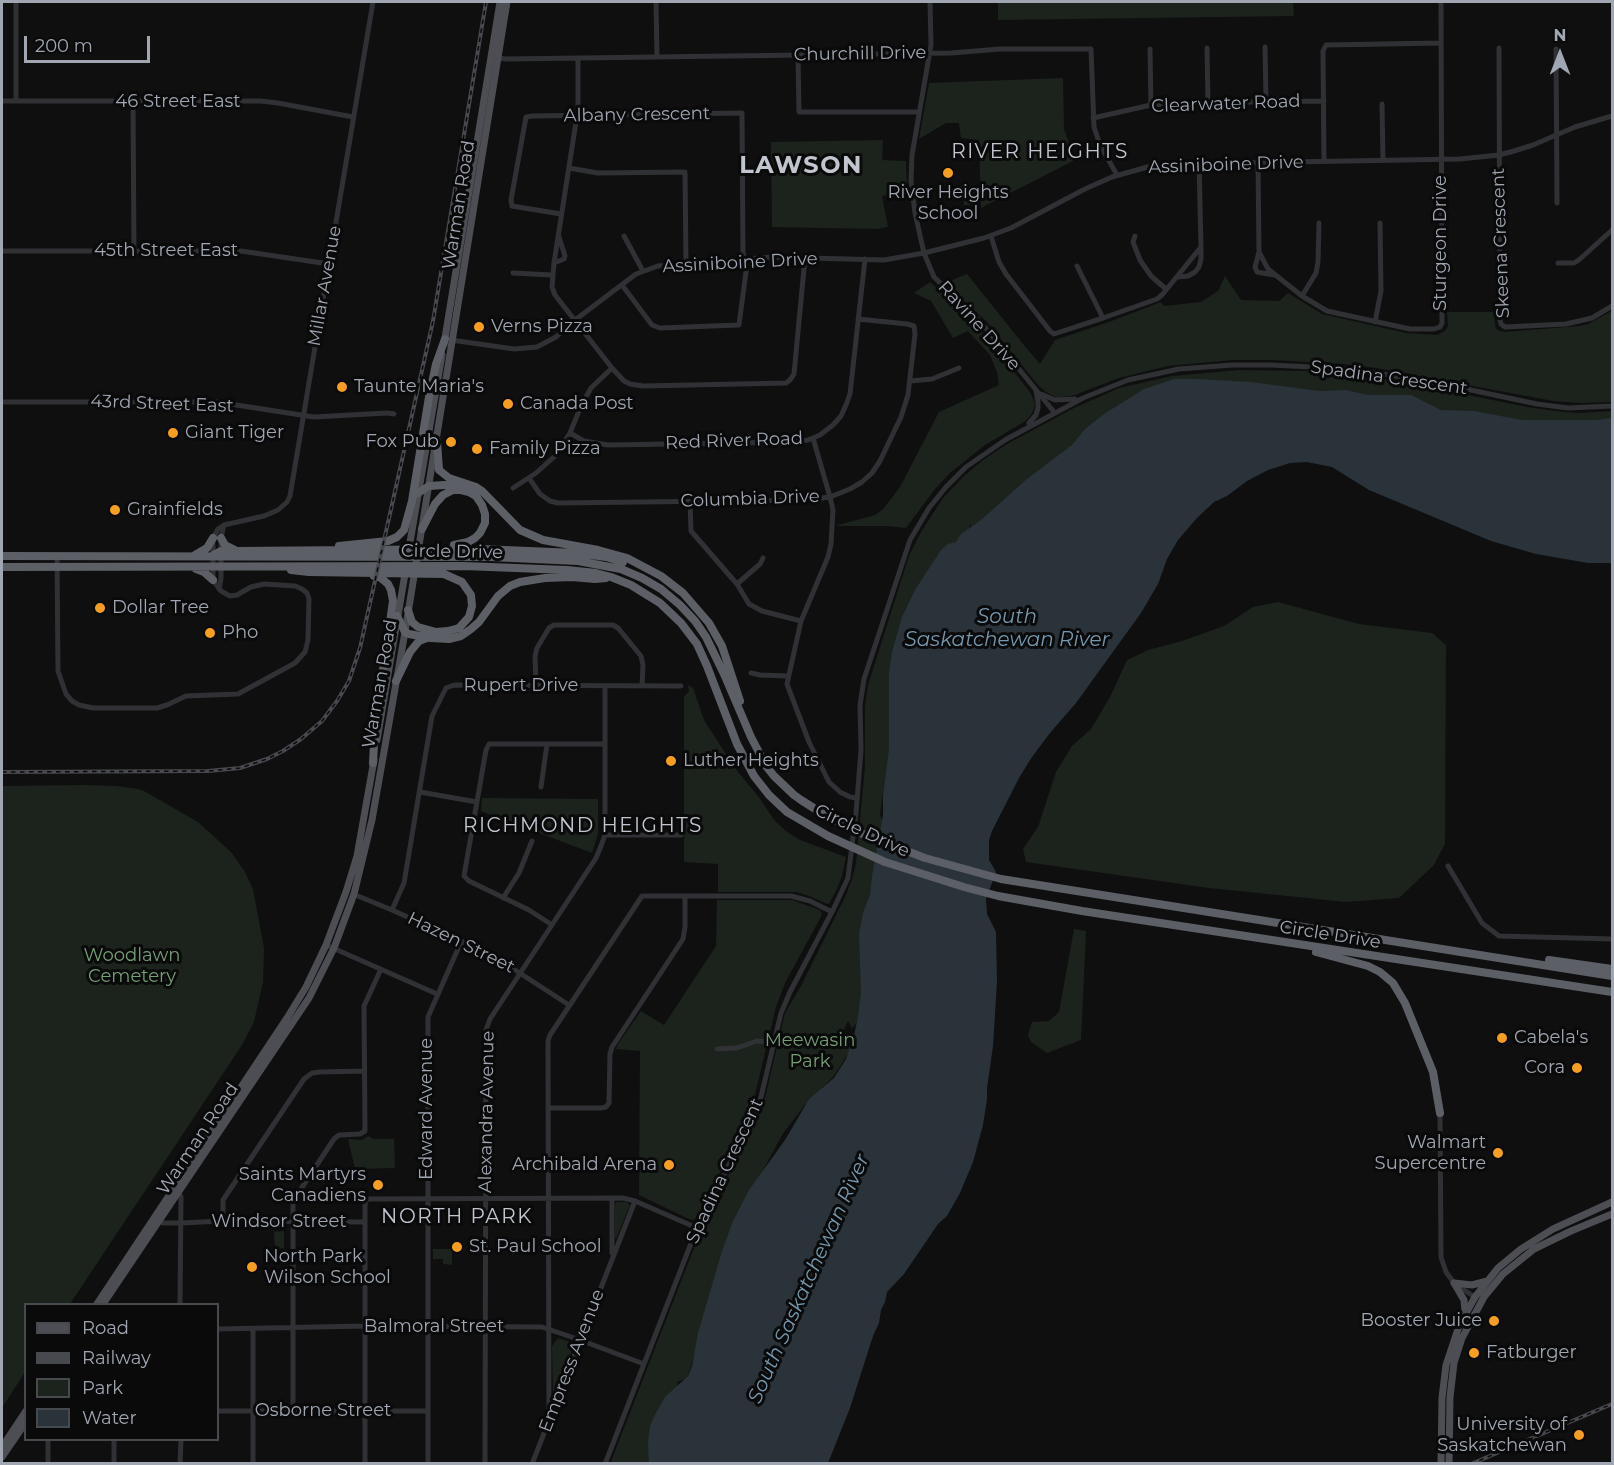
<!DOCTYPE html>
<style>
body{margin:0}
#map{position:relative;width:1614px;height:1465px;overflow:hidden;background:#0f0f10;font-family:Montserrat,sans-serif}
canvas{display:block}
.frame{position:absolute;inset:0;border:3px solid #a0a7b2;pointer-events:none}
.legend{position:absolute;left:24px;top:1303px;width:195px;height:138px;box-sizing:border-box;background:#0a0a0b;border:2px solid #46494e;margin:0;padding:8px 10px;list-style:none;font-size:18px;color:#a0a7b2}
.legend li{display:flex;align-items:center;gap:12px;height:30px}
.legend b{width:30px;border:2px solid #46494e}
.north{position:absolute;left:1530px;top:24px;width:60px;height:60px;-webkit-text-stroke:4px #0a0a0b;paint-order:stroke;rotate:0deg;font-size:16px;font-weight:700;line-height:24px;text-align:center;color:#a0a7b2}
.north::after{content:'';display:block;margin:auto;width:21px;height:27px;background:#a0a7b2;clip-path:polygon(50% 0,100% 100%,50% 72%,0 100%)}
.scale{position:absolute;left:24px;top:36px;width:126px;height:27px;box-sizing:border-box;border:3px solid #a0a7b2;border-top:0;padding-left:8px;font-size:18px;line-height:21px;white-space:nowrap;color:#a0a7b2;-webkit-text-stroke:4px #0a0a0b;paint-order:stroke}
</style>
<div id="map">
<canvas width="1614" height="1465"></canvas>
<div class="frame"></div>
<ul class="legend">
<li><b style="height:8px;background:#4c4e54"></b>Road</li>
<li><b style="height:8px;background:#47494e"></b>Railway</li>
<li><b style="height:16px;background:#1b231c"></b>Park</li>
<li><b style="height:16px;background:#293339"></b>Water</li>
</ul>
<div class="north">N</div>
<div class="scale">200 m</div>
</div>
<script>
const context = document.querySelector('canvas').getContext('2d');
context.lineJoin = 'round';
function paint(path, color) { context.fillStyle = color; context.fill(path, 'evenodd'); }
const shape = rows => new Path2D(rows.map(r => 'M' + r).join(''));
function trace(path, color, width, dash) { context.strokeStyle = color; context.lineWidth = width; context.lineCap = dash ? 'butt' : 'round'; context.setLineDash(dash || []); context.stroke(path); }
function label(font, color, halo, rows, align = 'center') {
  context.font = font + ' Montserrat,sans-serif'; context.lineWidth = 6; context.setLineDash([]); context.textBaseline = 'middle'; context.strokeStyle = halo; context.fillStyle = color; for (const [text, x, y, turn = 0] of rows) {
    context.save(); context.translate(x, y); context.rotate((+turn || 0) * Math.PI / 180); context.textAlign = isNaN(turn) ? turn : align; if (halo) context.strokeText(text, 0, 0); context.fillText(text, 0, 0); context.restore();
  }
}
const green = shape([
 [998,2,1293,2,1294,16,998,20],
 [1063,78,1064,129,1075,160,981,208,979,140,961,138,959,123,946,123,919,139,929,83],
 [883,140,882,160,906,161,907,192,882,196,888,227,877,229,772,227,771,142],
 [964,186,971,186,972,189,977,189,977,206,972,207,972,205,964,205],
 [967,274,1023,344,1040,364,1055,340,1109,322,1161,302,1164,306,1201,302,1218,291,1225,276,1241,300,1279,301,1288,293,1322,314,1331,316,1406,333,1437,335,1445,331,1448,326,1447,312,1494,312,1495,326,1497,330,1504,332,1579,326,1588,324,1612,311,1612,402,1580,403,1553,401,1376,368,1342,364,1272,360,1233,360,1168,366,1119,378,1075,395,1057,398,1046,392,1037,384,988,323,945,283],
 [930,282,975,323,1030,392,1035,403,1034,409,1031,415,1024,422,985,445,950,473,935,489,906,528,887,526,837,526,838,525,875,515,883,509,900,487,939,412,999,385,997,372,990,355,968,331,953,338,931,301,914,293],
 [1239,370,1305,371,1360,376,1400,381,1527,407,1556,411,1578,413,1612,411,1612,420,1534,424,1484,418,973,529,970,524,970,533,891,740,880,814,883,823,862,1012,856,1024,852,1028,848,1021,842,1034,846,1036,851,1033,855,1043,834,1076,804,1106,782,1135,744,1206,687,1378,677,1382,679,1393,651,1463,610,1464,701,1230,763,1106,785,1013,801,986,846,895,852,879,856,863,865,767,865,707,868,685,909,556,921,532,943,498,964,476,983,460,1007,444,1074,408,1119,388,1172,376],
 [1278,602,1359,624,1432,633,1446,645,1445,844,1434,865,1399,898,1346,902,1209,888,1026,862,1023,849,1038,827,1056,772,1072,746,1091,729,1110,697,1127,660,1148,650,1182,641,1224,626,1253,607],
 [688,685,693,688,704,720,711,731,738,772,758,796,775,821,786,831,800,840,846,857,842,876,837,889,829,904,825,903,809,896,796,892,718,892,718,864,684,862,684,697,689,691],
 [85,785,116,786,138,789,144,791,198,822,231,852,245,872,253,889,264,948,263,982,254,1022,242,1045,70,1304,26,1304,25,1372,2,1408,2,786],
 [482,798,598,799,598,834,592,853,481,811],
 [717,900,792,900,820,910,822,915,785,983,776,1007,752,1107,700,1213,694,1220,689,1219,639,1195,640,1051,616,1049,618,1044,641,1011,664,1025,716,946],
 [1074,929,1086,931,1081,1040,1047,1053,1031,1042,1028,1035,1032,1022,1049,1021,1059,1012],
 [368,1136,374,1139,394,1139,395,1168,355,1169,348,1139,362,1140],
 [617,1202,627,1202,630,1205,616,1239,615,1237,615,1204],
 [284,1231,284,1248,275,1249,274,1232],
 [433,1249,452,1249,452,1265,443,1264,443,1259,433,1259],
 [558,1338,573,1343,574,1345,554,1397,553,1393,552,1346]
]);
const water = shape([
 [1174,379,1197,379,1251,382,1319,391,1346,390,1368,395,1411,395,1441,410,1474,411,1522,420,1596,420,1612,418,1612,563,1588,563,1536,554,1491,541,1369,490,1332,467,1307,462,1290,463,1268,470,1247,481,1227,496,1214,502,1197,518,1178,540,1167,559,1158,584,1141,613,1076,703,1050,733,1032,757,1019,778,992,831,989,840,989,860,996,872,986,899,987,914,996,932,997,981,993,1046,987,1088,987,1099,983,1125,973,1162,960,1193,947,1216,938,1224,904,1274,887,1292,885,1302,881,1310,879,1323,873,1336,850,1408,828,1463,649,1464,648,1442,650,1426,656,1413,665,1397,688,1376,692,1366,698,1333,722,1251,733,1221,749,1190,785,1140,809,1099,834,1078,846,1059,854,1035,858,1017,861,992,859,934,863,913,870,895,872,876,883,815,883,795,889,749,889,672,892,652,902,617,915,590,941,550,948,544,956,542,961,534,981,520,1027,479,1072,445,1085,429,1104,414,1144,389]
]);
const minor = shape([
 [16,2,16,101],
 [656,2,657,57],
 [930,2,931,45,912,155,911,181,915,213,924,253,934,277,979,320,1054,412],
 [1265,47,1266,102],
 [1207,48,1208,103],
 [1499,48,1500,320,1501,324,1505,327,1566,324,1592,318,1612,306],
 [1150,49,1151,105],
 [1556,49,1557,203],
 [798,55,799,112,919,112],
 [498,58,506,59,951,53,1000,49,1091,49,1094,127,1100,145,1117,175],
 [578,58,578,109,554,263,552,287,555,295,612,368,624,381,630,384,643,386,786,383,790,380,794,374,805,258],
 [2,101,261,101,278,103,353,117],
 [133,102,134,251],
 [1382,104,1383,160],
 [1093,118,1151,105,1182,103,1324,101],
 [1324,161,1323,51,1326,45,1441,43],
 [1258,162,1259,252,1268,269,1302,296,1327,311,1410,329,1434,329,1440,327,1442,323,1441,2],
 [569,168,598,173,685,172,686,263],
 [561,214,512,206,511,200,526,117,533,116,742,113,743,253,747,264,739,325,660,328,652,325,622,285],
 [624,236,643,271],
 [991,236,999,262,1006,274,1050,331,1054,334,1057,333,1103,318,1157,299,1162,295,1201,247,1199,163],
 [1135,236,1133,242,1140,260,1151,276,1166,289],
 [2,251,241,251,329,264],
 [1259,252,1255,267,1257,272,1274,275],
 [554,263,564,259,565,256,559,237],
 [1558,263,1574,263,1580,259,1612,230],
 [1077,266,1103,318],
 [513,273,552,275],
 [1178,277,1188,276,1195,272,1199,267,1201,259,1201,249],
 [1302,296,1316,273,1318,262,1319,223],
 [1375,322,1381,291,1380,223],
 [451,340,514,349,537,347,556,337,575,320,636,274,658,266,771,257,884,260,924,253,984,238,1011,228,1085,189,1112,177,1151,166,1176,164,1460,159,1499,155,1514,151,1533,145,1575,127,1612,116],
 [910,381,932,379,959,368],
 [1041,394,1055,400,1075,399],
 [2,402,217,402,314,417,387,413,394,414],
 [1029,423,1036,415,1038,408,1038,402,1036,391],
 [570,433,584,441,608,445,793,442,808,440,820,435,833,425,841,416,846,405,850,394,865,259],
 [813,438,830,497,833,510,831,544,828,557,801,621,787,684,809,742,829,782,840,792,850,797,857,798],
 [529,478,540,494,550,501,558,503,805,500,830,497,850,489,862,482,872,473,880,461,901,417,908,395,915,334,914,326,907,324,858,319],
 [513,488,536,473,555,456,570,433,581,406,591,388,612,368],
 [690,502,691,531,737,584,749,604,762,611,801,621],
 [57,556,58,671,66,694,72,701,79,705,93,708,157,708,167,705,186,696,238,694,295,663,305,652,308,640,309,599,307,593,302,589,295,586,264,584,251,587,237,595,230,596,221,591,213,580,213,538,218,529,224,525,264,516,278,510,287,502,290,496,373,2],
 [737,584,760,564,763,558],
 [219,589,221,579,221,538,224,525],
 [751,673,760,675,788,676],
 [536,686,535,656,537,648,549,628,554,625,613,625,618,628,641,656,643,665,642,686],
 [541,787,547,744],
 [420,792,477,802],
 [605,835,681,835],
 [1448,866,1482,923,1499,936,1612,939],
 [353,894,392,910,492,955,569,1005],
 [503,898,519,873,532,841],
 [392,910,404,883,432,716,446,688,454,685,681,686],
 [552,925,529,910,469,881,464,876,486,750,489,744,604,744],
 [326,945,437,994],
 [717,1049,737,1048,757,1041,774,1042],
 [549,1108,601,1108,606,1107,609,1103,610,1054,612,1047,683,939,685,927,685,896],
 [1440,1113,1441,1257,1446,1272,1454,1283,1476,1298],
 [178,1190,181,1197,180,1304],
 [612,1198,612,1253],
 [160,1221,163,1223,181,1223,223,1221,365,1222],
 [223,1221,223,1200,304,1079,312,1073,320,1072,364,1071],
 [218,1329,365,1326,542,1327,580,1340,644,1364],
 [253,1329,253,1464],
 [293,1410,293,1201,334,1139,339,1135,360,1134,365,1131,364,1006,381,969],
 [218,1411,428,1411],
 [549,1421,548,1041,550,1035,642,896,791,896,810,901,832,912],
 [48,1464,48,1440],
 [114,1464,114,1440],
 [180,1464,181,1440],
 [365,1464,365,1204,366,1201,368,1199,623,1198,635,1201,697,1228],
 [428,1464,428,1017,461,942],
 [485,1464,486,1030,490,1019,596,858,601,846,605,835,605,686],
 [532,1464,635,1201],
 [605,1464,697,1228,756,1111,760,1101,781,1013,790,992,834,908,848,878,856,813,861,750,860,705,864,679,910,540,929,508,946,487,966,467,1005,440,1083,398,1128,380,1179,369,1232,365,1272,365,1351,369,1438,383,1537,404,1568,408,1612,406]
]);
const major = shape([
 [444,344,500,2],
 [408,554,442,355],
 [377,740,406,568],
 [1454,1283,1464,1300,1465,1312],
 [1454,1283,1472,1285,1487,1281],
 [97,1304,287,1018,306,987,326,945,346,892,357,856,374,760],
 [103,1304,309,998,334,948,354,894,372,820,405,632,507,2],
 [2,1447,26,1411],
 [2,1457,26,1422],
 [1441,1464,1442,1398,1446,1365,1459,1326,1475,1297,1498,1268,1521,1249,1553,1229,1612,1202],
 [1449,1464,1450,1397,1454,1363,1462,1338,1484,1297,1503,1274,1534,1249,1571,1231,1612,1214]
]);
const highway = shape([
 [437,441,439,470,449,478,476,487,482,491,520,530,543,540,598,550,627,558,661,576,683,593,709,623,722,646,740,701],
 [418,493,429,486,460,484],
 [422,529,435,504,443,495,453,490,461,490,469,492,476,496,482,505,485,514,485,523,480,533,475,538,468,542,454,545],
 [221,538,225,545,235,550],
 [339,546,388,541,397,537,404,530,412,501,429,397,436,364,445,339],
 [195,555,207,548,213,538],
 [213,555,221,551,236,551,481,549,576,553,606,557,623,562],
 [2,556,491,557,578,561,621,569,642,578,661,589,680,605,695,621,706,637,724,674,751,737,766,766,774,776,794,795,801,800,828,817,855,831,925,858,1001,879,1612,976],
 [2,567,464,566,567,570,596,573,611,577,631,585,660,603,681,623,697,644,707,666,737,744,754,776,769,795,787,812,828,836,885,862,964,887,998,896,1082,911,1612,992],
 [196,569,204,572,213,580],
 [291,570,309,572,444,574,462,582,471,595,472,606,469,617,459,628,448,631,436,632,418,627,412,622,408,610],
 [397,616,405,632,409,634,431,638,449,639,461,636,471,629,479,622,498,596,510,586,520,582,545,578,572,577,595,579,606,578],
 [396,681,410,652,419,641,427,638],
 [373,763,375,725,393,601,391,590,388,584,381,578,374,576],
 [1316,952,1368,966,1380,972,1393,983,1405,1003,1433,1072,1440,1113],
 [1549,960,1612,969]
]);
const rail = shape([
 [2,772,208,771,240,768,267,759,283,751,301,739,322,721,337,701,349,681,360,648,433,321,486,2],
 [1471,1464,1612,1404]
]);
const markers = [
 [948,173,6,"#f59e22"],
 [479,327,6,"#f59e22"],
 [342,387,6,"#f59e22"],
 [508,404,6,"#f59e22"],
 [173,433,6,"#f59e22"],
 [451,442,6,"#f59e22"],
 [477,449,6,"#f59e22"],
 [115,510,6,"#f59e22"],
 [100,608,6,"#f59e22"],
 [210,633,6,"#f59e22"],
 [671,761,6,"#f59e22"],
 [1502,1038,6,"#f59e22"],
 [1577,1068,6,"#f59e22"],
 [1498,1153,6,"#f59e22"],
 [669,1165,6,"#f59e22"],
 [378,1185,6,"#f59e22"],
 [457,1247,6,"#f59e22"],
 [252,1267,6,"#f59e22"],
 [1494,1321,6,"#f59e22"],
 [1474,1353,6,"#f59e22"],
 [1579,1435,6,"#f59e22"]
];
const streetNames = [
 ["Churchill Drive",860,54,-1],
 ["46 Street East",178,102],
 ["Clearwater Road",1226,104,-2],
 ["Albany Crescent",637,115,-1],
 ["Assiniboine Drive",1226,165,-2],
 ["Warman Road",459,205,-81],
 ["Sturgeon Drive",1441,243,-90],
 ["Skeena Crescent",1501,243,-92],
 ["45th Street East",166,251],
 ["Assiniboine Drive",740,263,-3],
 ["Millar Avenue",325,286,-80],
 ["Ravine Drive",979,326,48],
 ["Spadina Crescent",1389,378,8],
 ["43rd Street East",162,404,2],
 ["Red River Road",734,441,-2],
 ["Columbia Drive",750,499,-2],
 ["Circle Drive",452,552,1],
 ["Warman Road",380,684,-80],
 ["Rupert Drive",521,686],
 ["Circle Drive",862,831,25],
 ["Circle Drive",1330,935,9],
 ["Hazen Street",461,943,26],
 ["Edward Avenue",427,1109,-90],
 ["Alexandra Avenue",487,1112,-89],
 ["Warman Road",198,1139,-56],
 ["Spadina Crescent",725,1171,-65],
 ["Windsor Street",279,1222],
 ["Balmoral Street",434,1327],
 ["Empress Avenue",572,1361,-69],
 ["Osborne Street",323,1411]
];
const poiNames = [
 ["River Heights",948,193,"center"],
 ["School",948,214,"center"],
 ["Verns Pizza",491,327],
 ["Taunte Maria's",354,387],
 ["Canada Post",520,404],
 ["Giant Tiger",185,433],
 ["Fox Pub",439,442,"right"],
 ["Family Pizza",489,449],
 ["Grainfields",127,510],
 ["Dollar Tree",112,608],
 ["Pho",222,633],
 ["Luther Heights",683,761],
 ["Cabela's",1514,1038],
 ["Cora",1565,1068,"right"],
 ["Walmart",1486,1143,"right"],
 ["Supercentre",1486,1164,"right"],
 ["Archibald Arena",657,1165,"right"],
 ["Saints Martyrs",366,1175,"right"],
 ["Canadiens",366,1196,"right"],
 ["St. Paul School",469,1247],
 ["North Park",264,1257],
 ["Wilson School",264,1278],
 ["Booster Juice",1482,1321,"right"],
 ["Fatburger",1486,1353],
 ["University of",1567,1425,"right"],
 ["Saskatchewan",1567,1446,"right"]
];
const parkNames = [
 ["Woodlawn",132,956],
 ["Cemetery",132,977],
 ["Meewasin",810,1041],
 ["Park",810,1062]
];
const neighbourhoodNames = [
 ["RIVER HEIGHTS",1040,152],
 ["RICHMOND HEIGHTS",583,826],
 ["NORTH PARK",457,1217]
];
const waterNames = [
 ["South",1007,617],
 ["Saskatchewan River",1007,640],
 ["South Saskatchewan River",809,1279,-66]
];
const districtNames = [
 ["LAWSON",801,166]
];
paint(green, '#1b231c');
paint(water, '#293339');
trace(minor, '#303135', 5);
trace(major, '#4c4e54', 7);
trace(highway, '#5c6066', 8);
trace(rail, '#47494e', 4);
trace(rail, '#0a0a0b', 1.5, [4.5]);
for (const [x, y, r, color] of markers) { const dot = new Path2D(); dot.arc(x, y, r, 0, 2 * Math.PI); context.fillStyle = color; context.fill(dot); trace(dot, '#0a0a0b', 2); }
label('18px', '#a0a7b2', '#0a0a0b', streetNames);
label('18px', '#a0a7b2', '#0a0a0b', poiNames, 'left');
label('18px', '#769e76', '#0a0a0b', parkNames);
context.letterSpacing = '1.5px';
label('20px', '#c1c5ce', '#0a0a0b', neighbourhoodNames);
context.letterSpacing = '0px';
label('italic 20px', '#7598af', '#0a0a0b', waterNames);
context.letterSpacing = '1.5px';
label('bold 24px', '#c1c5ce', '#0a0a0b', districtNames);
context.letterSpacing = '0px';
</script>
